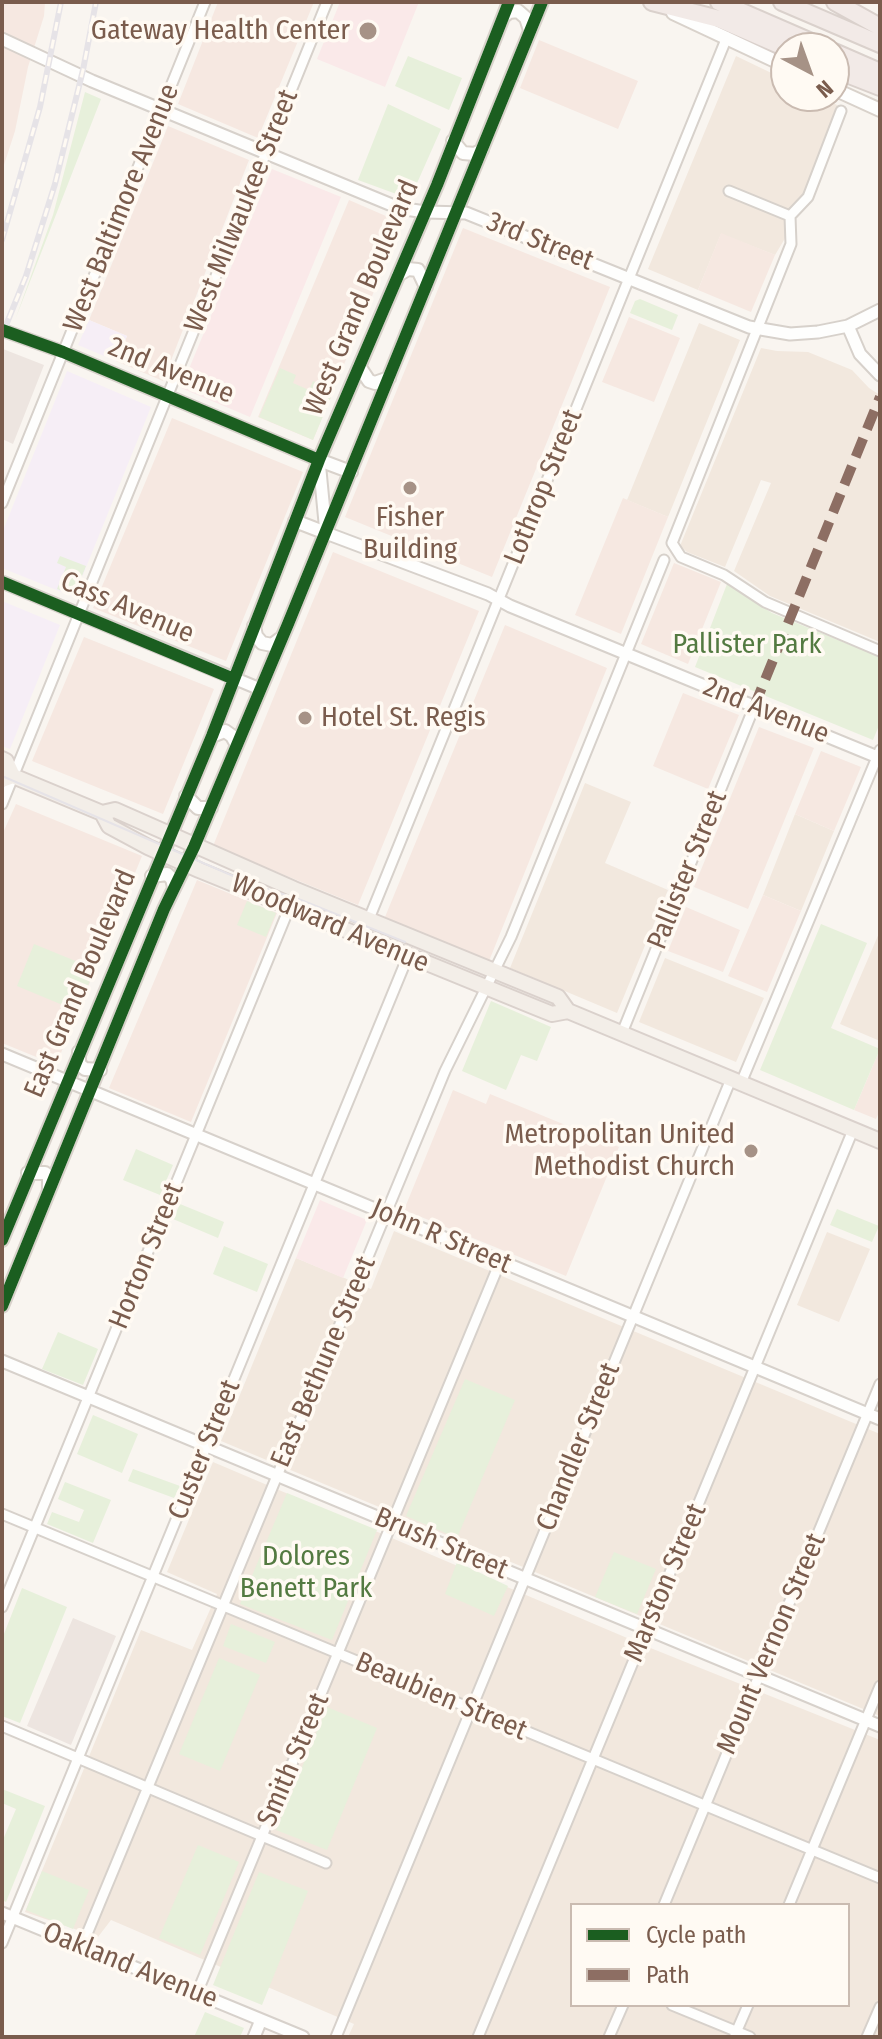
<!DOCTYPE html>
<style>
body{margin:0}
#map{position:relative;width:882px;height:2039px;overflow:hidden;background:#f9f5f0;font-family:"Fira Sans Condensed",sans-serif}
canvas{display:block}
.frame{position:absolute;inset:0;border:4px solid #7a5c4d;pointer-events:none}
.legend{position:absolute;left:570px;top:1903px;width:280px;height:104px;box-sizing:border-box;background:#fffaf3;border:2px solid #cabbb1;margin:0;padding:10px 14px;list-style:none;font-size:24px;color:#7a5c4d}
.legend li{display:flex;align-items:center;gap:16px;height:40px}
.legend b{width:40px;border:2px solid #cabbb1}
.north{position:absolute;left:770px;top:32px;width:80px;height:80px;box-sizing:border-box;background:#fffaf3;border:2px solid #cabbb1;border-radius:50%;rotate:139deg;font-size:22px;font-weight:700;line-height:32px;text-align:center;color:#7a5c4d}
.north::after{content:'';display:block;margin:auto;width:28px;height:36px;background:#a69286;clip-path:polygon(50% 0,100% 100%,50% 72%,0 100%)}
</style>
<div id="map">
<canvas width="882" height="2039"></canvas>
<div class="frame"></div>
<ul class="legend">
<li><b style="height:10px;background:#1b5e20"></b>Cycle path</li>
<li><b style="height:10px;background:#8d6e63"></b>Path</li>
</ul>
<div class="north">N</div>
</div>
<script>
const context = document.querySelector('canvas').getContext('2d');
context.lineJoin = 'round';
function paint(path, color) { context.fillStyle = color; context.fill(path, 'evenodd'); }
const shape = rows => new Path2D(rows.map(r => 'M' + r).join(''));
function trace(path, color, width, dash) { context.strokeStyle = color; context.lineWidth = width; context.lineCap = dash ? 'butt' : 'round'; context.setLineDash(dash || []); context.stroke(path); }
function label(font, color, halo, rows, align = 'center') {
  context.font = font + ' "Fira Sans Condensed",sans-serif'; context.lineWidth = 7; context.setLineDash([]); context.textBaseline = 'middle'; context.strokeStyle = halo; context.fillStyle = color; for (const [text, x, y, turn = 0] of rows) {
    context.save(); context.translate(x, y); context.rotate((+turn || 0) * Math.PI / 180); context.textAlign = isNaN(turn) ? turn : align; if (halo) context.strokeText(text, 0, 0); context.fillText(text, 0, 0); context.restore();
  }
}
const residential = shape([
 [736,56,786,80,786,96,819,96,847,110,809,204,800,200,784,240,775,255,721,234,698,290,648,269],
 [699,323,740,340,668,517,627,500],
 [761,348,777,351,808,352,852,370,869,388,880,395,880,642,770,596,734,571,771,483,761,480,725,567,687,552,680,546],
 [585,783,631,802,605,863,668,890,617,1013,510,968],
 [795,814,834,831,801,911,763,895],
 [880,931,880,1041,840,1024],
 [665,958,764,998,736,1062,639,1022],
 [394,1231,880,1434,880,1716,221,1441,296,1258,371,1289],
 [827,1232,870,1249,839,1322,797,1305],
 [213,1462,653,1649,880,1740,880,2037,348,2037,354,2024,111,1920,98,1937,25,1912,141,1630,192,1650,217,1594,167,1572],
 [572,1905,848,1905,848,2005,572,2005]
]);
const commercial = shape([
 [2,2,45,2,44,16,28,67,15,131,2,171],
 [218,2,314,2,258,138,178,104],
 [539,40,638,81,618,129,520,88],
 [168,126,249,160,163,381,116,361,127,336,89,320],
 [349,200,402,223,313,440,258,417],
 [463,228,610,287,492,577,345,517],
 [721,233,775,255,751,312,698,290],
 [629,317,680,338,654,402,602,382],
 [172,418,303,472,226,661,93,608],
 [623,498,668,517,621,634,575,615],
 [333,552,479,611,358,905,213,846],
 [674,563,721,582,688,664,641,644],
 [505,625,607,668,489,961,385,917],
 [84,637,214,689,163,814,32,761],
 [683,693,739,715,708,789,653,766],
 [759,727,814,748,748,909,694,887],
 [821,751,861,767,834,831,795,814],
 [16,804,142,856,56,1065,2,1043,2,835],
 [197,880,277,913,191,1122,109,1088],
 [763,895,801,911,767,992,728,976],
 [686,907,740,930,723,972,668,951],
 [880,1049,880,1110,876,1119,854,1110],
 [453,1090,486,1104,490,1094,619,1147,566,1276,404,1210]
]);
const industrial = shape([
 [3,349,44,365,13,444,2,439],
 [73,1618,116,1636,71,1745,27,1726]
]);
const education = shape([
 [89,320,127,336,116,361,78,345],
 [67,371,151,407,74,597,2,568,2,533],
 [2,601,60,625,10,749,2,746]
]);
const medical = shape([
 [340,2,419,2,385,87,317,59],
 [272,169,341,197,250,417,181,388],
 [320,1200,367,1220,343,1278,296,1258]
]);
const green = shape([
 [408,56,462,78,449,110,395,86],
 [85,92,101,99,15,320,53,215],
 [388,104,441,129,410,199,358,180],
 [640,299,678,315,672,330,630,313,635,301],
 [280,368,296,375,293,383,309,390,313,381,334,390,313,440,259,417],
 [60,556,86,566,74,596,57,589,66,567,57,563],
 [727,584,772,613,880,657,878,689,880,723,873,740,695,667],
 [247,901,276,913,266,937,237,925],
 [821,924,867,943,831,1028,880,1049,854,1110,760,1070],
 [34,944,95,969,77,1011,17,986],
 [491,1001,551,1027,537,1061,521,1055,506,1090,462,1071],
 [136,1149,173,1165,160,1195,123,1180],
 [180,1204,224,1222,218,1238,173,1219],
 [837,1209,879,1226,872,1242,830,1225],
 [224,1246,268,1264,257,1292,213,1274],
 [58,1332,98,1349,83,1385,42,1369],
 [465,1379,515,1400,457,1538,406,1516],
 [93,1415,138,1434,122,1473,77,1454],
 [133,1469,180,1486,174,1498,128,1481],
 [65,1482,111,1500,93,1543,47,1524,52,1512,79,1522,84,1510,58,1499],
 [287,1493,377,1530,332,1640,240,1604],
 [614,1552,656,1569,637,1614,595,1597],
 [457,1562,508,1586,494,1616,445,1594],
 [22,1588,67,1607,20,1723,2,1716,2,1639],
 [231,1624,275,1642,266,1663,223,1646],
 [219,1658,260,1675,220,1771,179,1754],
 [327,1707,377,1728,327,1850,276,1830],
 [2,1789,45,1806,6,1902,2,1900,2,1842,16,1809,2,1803],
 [198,1845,239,1862,200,1955,159,1938],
 [42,1871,89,1890,73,1929,26,1910],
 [259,1872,308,1891,262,2005,213,1985],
 [205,2012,244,2028,240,2037,194,2037]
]);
const minor = shape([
 [729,191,790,216],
 [790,216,791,244,672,543,681,557,724,575,765,602,880,651],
 [790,216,808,197,841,111],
 [2,503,205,2],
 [2,804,327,2],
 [362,936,727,37],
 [622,1033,754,707],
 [741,1083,880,750],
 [2,1514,880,1878],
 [2,1607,290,906],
 [2,1726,326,1863],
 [664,1905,880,1384],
 [789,1905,880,1686],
 [2,1943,408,956],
 [82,1946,445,1071,511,937,664,560],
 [197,1993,500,1262],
 [672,2005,750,2037],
 [735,2035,748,2005],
 [336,2037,731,1079],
 [478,2037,853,1130],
 [609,2037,623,2005],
 [867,2037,880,2007]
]);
const tertiary = shape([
 [2,39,92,81,399,208,425,212,466,213,749,327,790,334,818,332,848,326,880,310],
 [848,326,860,354,880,375],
 [2,330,63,352,319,460,326,533,488,594,510,606,880,758],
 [2,582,260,689],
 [2,1054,880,1419],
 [2,1361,880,1726],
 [2,1913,303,2037],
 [254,2037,261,2020]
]);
const secondary = shape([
 [673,13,786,66],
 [503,17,509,12,518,11,526,18,530,30],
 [834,89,880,110],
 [453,141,463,153,475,154,482,150],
 [398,275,408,269,418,270,426,287],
 [359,366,369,381,375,383,389,378],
 [319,460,351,472],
 [295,521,326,533],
 [254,626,256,636,262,643,272,645,280,639],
 [212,736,225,731,232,736,237,745],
 [186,796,198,808,211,808],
 [152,876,167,874,172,879,174,887],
 [79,1052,79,1064,85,1069,100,1070],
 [28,1173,45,1173,49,1177,49,1189],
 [2,1240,212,736,319,460,437,185,509,2],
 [2,1306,164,909,194,847,288,624,542,2]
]);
const primary = shape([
 [2,759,6,761,13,776],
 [2,780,13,776,102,813,115,810,294,889,558,997,568,1011,880,1141],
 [102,813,109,826,148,847,199,870,537,1008,552,1014,568,1011]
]);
const motorway = shape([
 [652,2,719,19,786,48],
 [719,2,825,48],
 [782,2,880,44],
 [835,2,880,27],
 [834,52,880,72],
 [834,69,880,87]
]);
const tram = shape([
 [2,776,254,885,301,900,405,942]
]);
const rail = shape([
 [2,240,40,107,61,2],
 [2,335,26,276,55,184,83,70,96,2]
]);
const quiet = shape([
 [754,707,880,397]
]);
const cycleway = shape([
 [2,330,63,352,319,460],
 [2,582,234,679],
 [2,1240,212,736,319,460,437,185,509,2],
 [2,1306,164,909,194,847,288,624,542,2]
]);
const markers = [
 [368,31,10,"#a69286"],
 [410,488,8,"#a69286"],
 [305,718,8,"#a69286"],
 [751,1151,8,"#a69286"]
];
const poiNames = [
 ["Gateway Health Center",350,31],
 ["Fisher",410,518,"center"],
 ["Building",410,550,"center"],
 ["Hotel St. Regis",321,718,"left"],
 ["Metropolitan United",735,1135],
 ["Methodist Church",735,1167]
];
const streetNames = [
 ["West Baltimore Avenue",122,208,-68],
 ["West Milwaukee Street",242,211,-68],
 ["3rd Street",540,242,22],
 ["West Grand Boulevard",362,298,-67],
 ["2nd Avenue",171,371,22],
 ["Lothrop Street",544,487,-68],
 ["Cass Avenue",127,608,23],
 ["2nd Avenue",766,711,22],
 ["Pallister Street",688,870,-68],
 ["Woodward Avenue",330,924,23],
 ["East Grand Boulevard",81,984,-67],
 ["John R Street",441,1237,23],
 ["Horton Street",147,1256,-68],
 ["East Bethune Street",324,1362,-67],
 ["Chandler Street",579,1447,-68],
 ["Custer Street",205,1450,-68],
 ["Brush Street",441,1544,23],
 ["Marston Street",666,1583,-67],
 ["Mount Vernon Street",772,1644,-67],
 ["Beaubien Street",441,1697,23],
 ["Smith Street",294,1760,-67],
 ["Oakland Avenue",130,1966,22]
];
const parkNames = [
 ["Pallister Park",747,645],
 ["Dolores",306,1557],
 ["Benett Park",306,1589]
];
paint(residential, '#f2e8de');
paint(commercial, '#f6e8e1');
paint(industrial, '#ede5e0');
paint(education, '#f6eef6');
paint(medical, '#fae9e9');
paint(green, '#e7f0db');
trace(minor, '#d7d1cb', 13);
trace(tertiary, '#d7d1cb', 15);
trace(secondary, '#d9d2cb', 16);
trace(primary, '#dad1cc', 18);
trace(motorway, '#dad1cc', 20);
trace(minor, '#fefefd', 9);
trace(tertiary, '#fefefd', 11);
trace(secondary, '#fefefd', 12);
trace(primary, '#f3eee8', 14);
trace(motorway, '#f2eae7', 16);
trace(tram, '#e6e3e7', 2);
trace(rail, '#e6e3e7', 6);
trace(rail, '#fffaf3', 3, [9]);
trace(quiet, '#8d6e63', 10, [20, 10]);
trace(cycleway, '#1b5e20', 12);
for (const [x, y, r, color] of markers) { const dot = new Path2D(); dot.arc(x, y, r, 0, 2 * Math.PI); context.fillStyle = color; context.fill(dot); trace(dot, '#fffaf3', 3); }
label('28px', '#7a5c4d', '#fffaf3', poiNames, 'right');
label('28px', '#7a5c4d', '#fffaf3', streetNames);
label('28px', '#537a41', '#fffaf3', parkNames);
</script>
